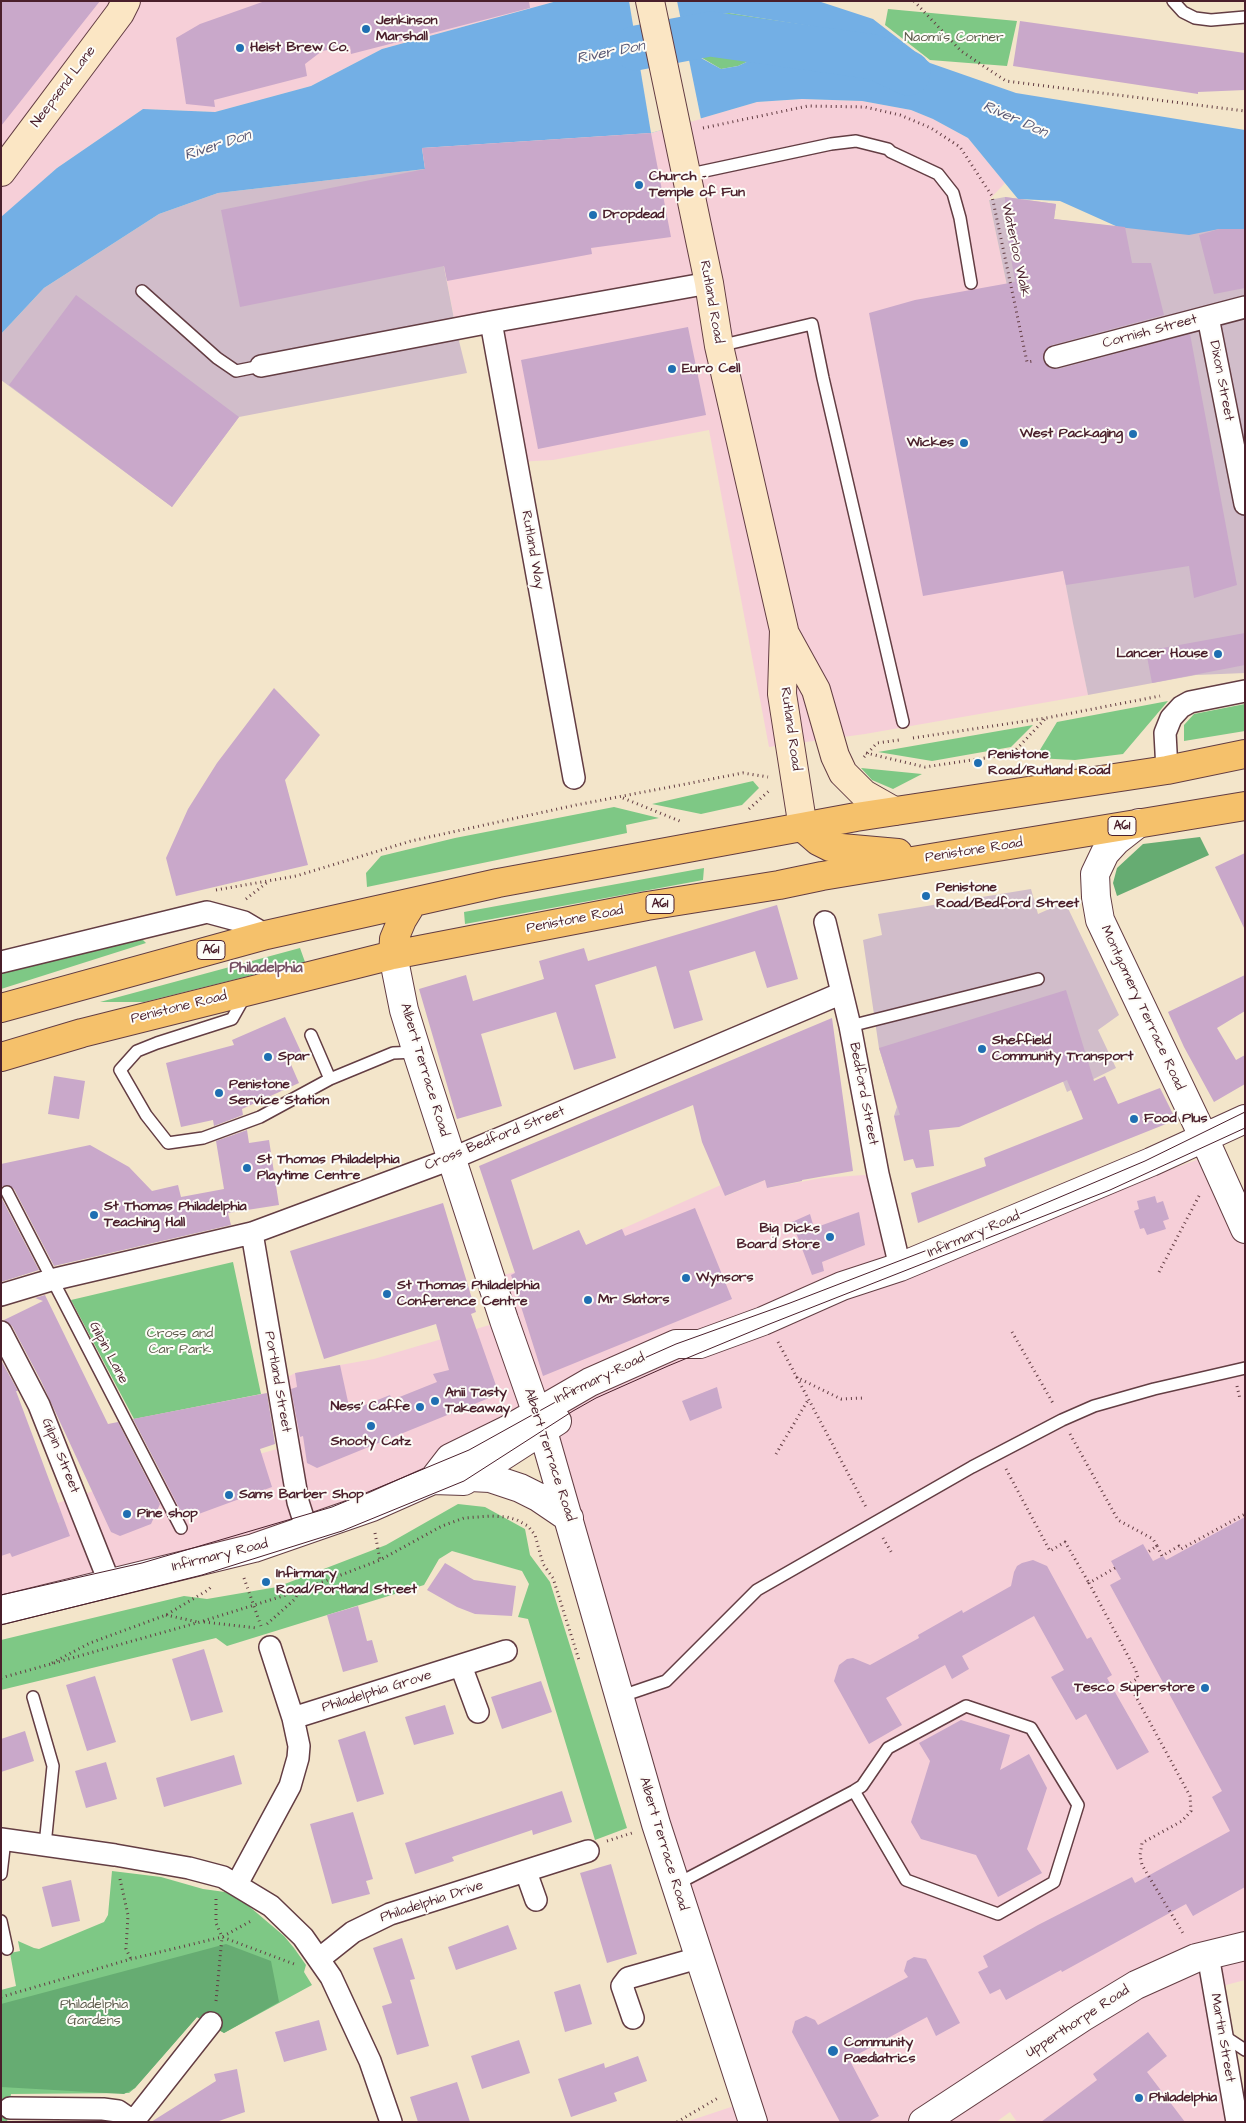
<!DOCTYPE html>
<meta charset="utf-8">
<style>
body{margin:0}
#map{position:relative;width:1246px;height:2123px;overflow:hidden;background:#f3e5ca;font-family:"Architects Daughter",sans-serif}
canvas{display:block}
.frame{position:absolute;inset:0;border:2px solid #4a1f2b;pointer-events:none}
</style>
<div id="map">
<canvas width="1246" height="2123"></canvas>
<div class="frame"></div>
</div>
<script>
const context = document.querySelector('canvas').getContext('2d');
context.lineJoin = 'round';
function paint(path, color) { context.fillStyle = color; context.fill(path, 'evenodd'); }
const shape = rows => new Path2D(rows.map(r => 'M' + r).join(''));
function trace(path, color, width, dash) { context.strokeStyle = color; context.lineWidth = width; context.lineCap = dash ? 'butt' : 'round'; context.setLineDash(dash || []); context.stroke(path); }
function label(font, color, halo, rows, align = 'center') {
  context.font = font + ' "Architects Daughter",sans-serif'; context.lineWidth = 4; context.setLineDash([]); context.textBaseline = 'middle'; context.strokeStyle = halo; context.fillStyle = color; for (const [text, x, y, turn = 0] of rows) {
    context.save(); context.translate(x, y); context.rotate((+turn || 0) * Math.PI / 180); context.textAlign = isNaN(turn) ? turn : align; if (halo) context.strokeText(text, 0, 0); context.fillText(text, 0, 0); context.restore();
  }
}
const built = shape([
 [1,1,557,1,382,49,311,86,215,112,143,109,57,168,1,218],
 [802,99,862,101,911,110,933,119,968,138,1005,183,989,200,1026,376,1088,695,865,734,769,747,709,430,553,460,516,462,491,322,456,329,422,148,651,133,757,102],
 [1224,1150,1245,1193,1245,1980,1203,1991,1228,2122,1017,2122,1010,2112,996,2122,686,2122,740,2104,543,1431,433,1480,1,1610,1,1510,19,1519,58,1503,152,1471,158,1482,288,1446,277,1383,295,1373,374,1359,503,1321,491,1278,547,1264,540,1247,579,1230,586,1245,721,1185,726,1196,765,1180,768,1188,822,1178,878,1174,901,1267]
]);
const industrial = shape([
 [425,169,456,329,467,373,239,417,172,507,1,380,1,334,44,288,159,214,218,193],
 [1005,197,1056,204,1054,219,1118,227,1245,229,1245,673,1196,675,1088,695,1073,623,1026,376,989,200],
 [1031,889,1038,914,1065,902,1119,1015,1098,1030,1116,1068,1067,1092,1057,1066,932,1117,894,1116,897,1107,879,1048,863,940,882,935,878,914]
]);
const green = shape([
 [888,9,1017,21,1007,66,930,60,885,25],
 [729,13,810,26,846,45,854,61,777,55,757,57,738,66,721,69,692,52,700,42,693,33,696,17],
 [1168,701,1123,754,1075,760,1035,758,1057,722],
 [1245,704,1245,731,1184,741,1184,725,1194,714],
 [1033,725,1011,747,932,761,878,752],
 [861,768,922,774,893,789,872,780],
 [753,781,759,788,742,805,701,814,652,804],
 [614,807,659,818,626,825,627,833,367,887,366,873,381,856,455,838],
 [704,868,703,880,465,924,464,912],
 [142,939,146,943,1,989,1,973],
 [300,948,305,962,144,1002,100,1002],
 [233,1262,261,1394,134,1419,71,1300],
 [458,1504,485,1507,525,1529,530,1555,550,1582,627,1828,595,1840,528,1619,518,1617,529,1584,522,1571,452,1551,439,1559,424,1585,227,1646,216,1638,1,1690,1,1640,184,1596,207,1599,277,1587,386,1545],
 [112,1871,161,1877,203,1889,225,1892,244,1902,284,1936,294,1948,306,1965,304,1972,312,1985,224,2033,197,2017,135,2088,129,2093,11,2094,7,2122,1,2122,1,1990,16,1986,10,1953,20,1951,18,1941,34,1948,39,1949,104,1922,108,1915]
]);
const forest = shape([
 [1200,837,1209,855,1117,896,1113,883,1117,868,1143,844],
 [226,1944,271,1961,279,2002,224,2033,197,2017,135,2088,124,2094,1,2087,1,2004]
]);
const water = shape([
 [557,1,818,1,873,19,930,63,1016,93,1245,130,1245,229,1219,229,1189,235,1118,227,1060,201,1018,199,968,138,933,119,911,110,862,101,802,99,757,102,651,133,422,148,425,169,218,193,159,214,44,288,1,334,1,217,57,168,143,109,215,112,311,86,382,49],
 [729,13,810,26,846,45,854,61,777,55,757,57,738,66,721,69,692,53,701,42,693,33,696,17]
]);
const pier = shape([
 [629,1,677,1,701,119,651,133]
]);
const river = shape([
 [636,48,710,34,874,57,908,73]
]);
const building = shape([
 [1,1,100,1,1,126],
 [265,1,529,1,530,8,351,54,350,46,322,51,305,64,307,76,214,100,215,107,186,104,176,38,200,24],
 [1020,21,1245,53,1245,90,1198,92,1198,94,1013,66],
 [651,133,671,237,591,248,592,254,447,281,444,266,240,307,221,210,425,169,422,148],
 [1005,197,1056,204,1054,219,1125,227,1132,263,1151,263,1164,315,1052,345,1046,349,1043,360,1047,366,1052,369,1058,369,1190,334,1237,585,1194,598,1189,566,1066,585,1063,571,923,596,869,313,915,300,1015,282,1006,227],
 [1219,229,1245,229,1245,288,1214,294,1199,235],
 [76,295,239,417,172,507,9,385],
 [688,327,706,415,538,449,521,360],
 [1245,633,1245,665,1152,683,1146,651],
 [274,688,320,735,285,780,308,865,176,896,166,858,188,809,217,763],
 [1245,853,1245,930,1215,867],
 [777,905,798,979,767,988,755,951,689,971,703,1020,674,1029,656,966,595,985,616,1058,574,1070,556,1012,481,1034,502,1106,457,1119,419,989,466,975,473,1001,544,979,539,961,584,948,588,961],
 [1245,975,1245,1011,1217,1028,1236,1060,1245,1055,1245,1084,1214,1102,1184,1047,1168,1012],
 [1066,990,1094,1081,1105,1076,1118,1104,1160,1088,1176,1120,918,1223,911,1193,986,1166,984,1158,1083,1119,1067,1080,959,1127,929,1130,934,1166,916,1168,913,1159,904,1161,894,1116,900,1115,879,1048],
 [285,1017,302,1054,289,1060,299,1083,242,1109,243,1115,214,1126,213,1120,181,1127,166,1063,234,1045,232,1040],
 [832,1018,853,1171,802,1180,802,1181,767,1188,765,1180,725,1196,702,1142,693,1105,511,1180,533,1250,579,1230,586,1245,622,1229,625,1236,695,1208,732,1299,543,1376,511,1275,515,1273,479,1166],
 [54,1076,85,1081,79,1119,48,1114],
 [247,1130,249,1143,269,1140,279,1205,228,1213,231,1225,54,1266,14,1189,8,1185,1,1187,1,1164,90,1145,129,1167,152,1191,178,1185,181,1197,224,1189,216,1141],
 [1155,1196,1157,1203,1163,1201,1169,1219,1163,1221,1166,1229,1147,1235,1144,1228,1140,1229,1134,1211,1139,1209,1137,1201],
 [1,1197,39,1270,1,1282],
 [443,1203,476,1312,471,1314,499,1394,317,1468,307,1463,303,1436,300,1437,291,1389,297,1387,295,1373,340,1365,350,1411,390,1395,392,1400,437,1382,433,1374,449,1370,436,1324,324,1359,290,1251],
 [859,1212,865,1245,822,1262,824,1271,812,1275,792,1222,810,1214,814,1228],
 [45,1295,108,1424,118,1422,160,1504,151,1524,120,1536,111,1532,41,1381,12,1326,4,1320,43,1301,35,1298],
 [1,1360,18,1391,16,1391,70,1536,12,1557,10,1553,1,1556],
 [717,1387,722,1408,690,1421,682,1401],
 [267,1393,275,1444,260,1449,272,1487,185,1519,133,1419],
 [1245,1517,1245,1887,1193,1916,1186,1904,1062,1972,1061,1970,1006,2000,1000,1989,990,1994,978,1972,988,1967,983,1956,1038,1925,1132,1877,1135,1883,1230,1831,1212,1797,1222,1791,1110,1585,1121,1579,1111,1561,1143,1544,1153,1561,1163,1556,1166,1560],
 [1033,1560,1047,1566,1087,1639,1091,1637,1112,1675,1107,1678,1149,1752,1117,1770,1086,1714,1076,1720,1051,1677,1064,1670,1034,1616,962,1656,969,1669,952,1679,945,1665,886,1698,902,1725,869,1744,834,1681,839,1665,847,1659,853,1658,870,1665,919,1638,918,1635,962,1610,963,1613,1011,1586,1014,1572,1017,1566,1022,1563],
 [445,1563,474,1580,516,1586,512,1616,475,1614,457,1607,427,1590],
 [358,1606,367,1641,372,1640,378,1662,343,1672,327,1615],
 [204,1649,223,1712,191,1721,172,1659],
 [95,1676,116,1742,87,1751,66,1685],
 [541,1681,552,1712,502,1729,491,1697],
 [445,1705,454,1734,414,1745,405,1717],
 [961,1720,1010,1735,1000,1770,1029,1754,1047,1788,1027,1849,1042,1873,998,1897,976,1855,921,1839,911,1822,930,1761,919,1743],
 [25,1731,34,1761,1,1772,1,1739],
 [365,1731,384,1794,357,1802,338,1740],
 [234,1755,242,1784,164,1807,156,1778],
 [106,1762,117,1799,86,1808,75,1771],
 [562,1791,572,1822,533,1835,532,1830,452,1857,454,1861,415,1874,405,1843],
 [353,1812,373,1879,366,1881,370,1894,332,1904,310,1824],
 [611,1864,637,1954,607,1963,580,1873],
 [71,1880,80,1921,52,1927,42,1887],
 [508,1925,517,1949,456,1970,448,1947],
 [402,1938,415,1979,410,1980,429,2046,397,2055,382,2006,392,2003,373,1948],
 [914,1957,926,1959,960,2023,936,2036,927,2017,849,2059,879,2116,868,2122,840,2122,792,2032,795,2021,806,2016,815,2020,818,2025,908,1977,904,1971,907,1961],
 [580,1984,592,2024,565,2032,554,1992],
 [319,2020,327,2050,284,2062,275,2032],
 [1148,2032,1167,2056,1147,2072,1185,2122,1041,2122,1097,2080,1093,2074],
 [519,2040,530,2073,482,2089,471,2056],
 [638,2056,647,2081,614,2093,617,2101,571,2117,558,2079,604,2063,605,2068],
 [237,2069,245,2112,216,2122,151,2122,216,2081,214,2074],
 [457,2082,470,2122,418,2122,410,2097]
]);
const path = shape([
 [914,1,961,51,1006,81,1245,111],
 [703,128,808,106,865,107,900,115,931,128,960,147,992,196,1027,362,1034,361],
 [913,738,1046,718,1160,696],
 [866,753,925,767,1012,754,1045,719],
 [864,757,877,743,899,740],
 [623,798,682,822],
 [749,809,770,790],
 [216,890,296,876,411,841,576,805,743,773,768,777],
 [246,899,269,881],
 [1159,1272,1200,1194],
 [1012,1332,1054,1405],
 [778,1342,867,1509],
 [796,1377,841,1399,864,1398],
 [1237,1386,1240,1399],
 [1070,1434,1118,1520,1153,1539,1157,1546,1148,1552],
 [776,1454,808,1400],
 [1006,1469,1050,1551,1065,1542,1089,1583],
 [375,1533,380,1560],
 [883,1538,893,1555],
 [1157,1546,1162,1556,1179,1546,1181,1549,1245,1514],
 [1115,1568,1089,1583,1136,1671,1138,1678,1129,1684,1190,1796,1191,1811,1182,1821,1142,1843,1140,1855,1142,1865,1184,1935],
 [244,1578,261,1626],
 [166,1615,198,1622],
 [204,1622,257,1628],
 [267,1624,295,1599,299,1591],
 [52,1663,90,1643,166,1615,208,1590,212,1586],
 [1,1678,200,1622,299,1591,380,1560,442,1526,464,1518,491,1516,507,1517,517,1520,528,1526,535,1535,543,1564,553,1578,579,1660],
 [607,1841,632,1833],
 [120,1879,128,1915,126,1949,131,1959],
 [216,1899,216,1923,222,1937,294,1964],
 [1,1997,131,1959,222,1937,251,1921],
 [216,2001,222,1937],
 [677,2122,718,2098]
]);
const service = shape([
 [1173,1,1183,12,1195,18,1211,20,1245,17],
 [686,175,831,144,856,141,888,149,891,152,938,174,953,193,960,218,971,283],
 [142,291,217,358,236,371,261,366],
 [719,346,812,324,823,378,903,722],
 [245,996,232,1019,157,1043,137,1051,120,1070,146,1115,168,1143,203,1138,260,1117,330,1079,393,1053,416,1052],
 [850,1026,1038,979],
 [311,1035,330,1079],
 [7,1192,181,1528],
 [33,1697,53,1766,45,1845],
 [619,1697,666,1681,757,1590,972,1467,1062,1420,1094,1406,1154,1389,1245,1368],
 [1,1874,5,1840],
 [675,1885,854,1791,862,1786,888,1748,966,1706,1031,1728,1078,1805,1054,1882,998,1914,906,1880,854,1791],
 [1,1921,7,1949],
 [1221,2034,1245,2050]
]);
const minor = shape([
 [1208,317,1245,504],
 [491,322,574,778],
 [1055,357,1245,307],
 [261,366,491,322,709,283],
 [1167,770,1165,733,1171,718,1181,707,1190,702,1245,691],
 [825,922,850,1026,878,1174,900,1267],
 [1,962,207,912,244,922,266,935],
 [252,1233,298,1502,307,1530],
 [1,1295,51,1280,252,1233,451,1159,842,993],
 [1,1332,39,1405,110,1584],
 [461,1666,478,1712],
 [293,1718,506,1651],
 [1,1839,115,1855,189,1868,223,1877,271,1906,303,1937,331,1977,370,2061,391,2122],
 [526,1872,536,1900],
 [237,1884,290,1786,298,1758,299,1746,293,1718,270,1647],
 [1208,1955,1237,2122],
 [319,1959,353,1932,390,1914,588,1851],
 [633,2018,622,1986,628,1978,698,1958],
 [10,2108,103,2109,118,2111,134,2122],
 [133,2122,211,2023]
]);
const tertiary = shape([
 [1139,823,1116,841,1105,853,1095,874,1096,897,1100,920,1204,1138,1245,1229],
 [393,955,404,1010,417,1052,504,1320,543,1431,656,1824,753,2122],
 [470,1477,490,1478,520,1488,538,1497,569,1518],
 [433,1480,450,1458,507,1430,590,1382,676,1344,700,1344,763,1321,842,1286,900,1267,1151,1162,1245,1119],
 [1,1610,254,1548,372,1507,433,1480,464,1481,557,1421],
 [923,2122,1083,2017,1136,1985,1196,1958,1245,1946]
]);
const secondary = shape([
 [650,1,709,283,719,346,784,630,782,694,803,828],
 [1,172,120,13,126,1],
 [784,632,816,690,835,756,843,773,864,794,894,811]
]);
const trunk = shape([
 [803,828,818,841,830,847,898,853],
 [393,955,394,939,402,920,413,902],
 [1,1008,266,935,498,883,856,817,1167,770,1245,754],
 [1,1057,82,1033,393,955,647,906,779,885,822,876,1245,806]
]);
const tram = shape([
 [1,1595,142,1563,332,1507,469,1450,597,1379,676,1344,790,1303,1013,1217,1145,1161,1245,1112],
 [1,1625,202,1575,342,1531,464,1481,573,1411,596,1398,668,1366,767,1325,1110,1190,1245,1128]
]);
const markers = [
 [366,29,5,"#1f6fb2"],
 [240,48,5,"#1f6fb2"],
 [639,185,5,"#1f6fb2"],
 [593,215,5,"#1f6fb2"],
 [672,369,5,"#1f6fb2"],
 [1133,434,5,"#1f6fb2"],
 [964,443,5,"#1f6fb2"],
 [1218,654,5,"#1f6fb2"],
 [978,763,5,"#1f6fb2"],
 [926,896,5,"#1f6fb2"],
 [982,1049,5,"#1f6fb2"],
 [268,1057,5,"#1f6fb2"],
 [219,1093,5,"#1f6fb2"],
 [1134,1119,5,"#1f6fb2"],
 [247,1168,5,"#1f6fb2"],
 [94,1215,5,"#1f6fb2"],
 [830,1237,5,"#1f6fb2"],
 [686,1278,5,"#1f6fb2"],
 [387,1294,5,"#1f6fb2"],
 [588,1300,5,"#1f6fb2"],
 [435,1401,5,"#1f6fb2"],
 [420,1407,5,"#1f6fb2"],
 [371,1426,5,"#1f6fb2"],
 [229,1495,5,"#1f6fb2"],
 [127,1514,5,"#1f6fb2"],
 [266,1582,5,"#1f6fb2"],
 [1205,1688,5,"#1f6fb2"],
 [833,2051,6,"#1f6fb2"],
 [1139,2098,5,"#1f6fb2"]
];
const shields = [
 [1122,826,28],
 [660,904,28],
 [211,950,28]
];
const shieldNames = [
 ["A61",1122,826],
 ["A61",660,904],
 ["A61",211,950]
];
const poiNames = [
 ["Jenkinson",376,21],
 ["Marshall",376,37],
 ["Heist Brew Co.",250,48],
 ["Church -",649,177],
 ["Temple of Fun",649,193],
 ["Dropdead",603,215],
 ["Euro Cell",682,369],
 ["West Packaging",1123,434,"right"],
 ["Wickes",954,443,"right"],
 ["Lancer House",1208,654,"right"],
 ["Penistone",988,755],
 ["Road/Rutland Road",988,771],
 ["Penistone",936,888],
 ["Road/Bedford Street",936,904],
 ["Sheffield",992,1041],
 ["Community Transport",992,1057],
 ["Spar",278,1057],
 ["Penistone",229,1085],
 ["Service Station",229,1101],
 ["Food Plus",1144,1119],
 ["St Thomas Philadelphia",257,1160],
 ["Playtime Centre",257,1176],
 ["St Thomas Philadelphia",104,1207],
 ["Teaching Hall",104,1223],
 ["Big Dicks",820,1229,"right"],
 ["Board Store",820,1245,"right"],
 ["Wynsors",696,1278],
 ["St Thomas Philadelphia",397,1286],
 ["Conference Centre",397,1302],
 ["Mr Slators",598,1300],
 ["Anii Tasty",445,1393],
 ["Takeaway",445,1409],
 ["Ness’ Caffe",410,1407,"right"],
 ["Snooty Catz",371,1442,"center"],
 ["Sams Barber Shop",239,1495],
 ["Pine shop",137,1514],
 ["Infirmary",276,1574],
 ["Road/Portland Street",276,1590],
 ["Tesco Superstore",1195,1688,"right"],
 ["Community",844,2043],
 ["Paediatrics",844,2059],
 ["Philadelphia",1149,2098]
];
const parkNames = [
 ["Naomi’s Corner",954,38],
 ["Cross and",180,1334],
 ["Car Park",180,1350],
 ["Philadelphia",94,2005],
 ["Gardens",94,2021]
];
const streetNames = [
 ["Neepsend Lane",64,87,-53],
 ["Waterloo Walk",1015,250,78],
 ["Rutland Road",711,302,80],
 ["Cornish Street",1150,332,-15],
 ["Dixon Street",1221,381,79],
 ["Rutland Way",532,550,80],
 ["Rutland Road",790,729,82],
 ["Penistone Road",974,851,-9],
 ["Penistone Road",575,920,-11],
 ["Penistone Road",179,1008,-14],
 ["Montgomery Terrace Road",1142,1008,65],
 ["Albert Terrace Road",424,1070,73],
 ["Bedford Street",863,1094,79],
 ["Cross Bedford Street",495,1139,-22],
 ["Infirmary Road",974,1235,-23],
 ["Gilpin Lane",108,1353,62],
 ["Infirmary Road",600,1379,-26],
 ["Portland Street",277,1382,80],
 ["Albert Terrace Road",549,1455,72],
 ["Gilpin Street",60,1456,68],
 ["Infirmary Road",220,1556,-14],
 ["Philadelphia Grove",377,1692,-17],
 ["Albert Terrace Road",663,1844,73],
 ["Philadelphia Drive",432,1902,-18],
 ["Upperthorpe Road",1078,2022,-33],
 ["Martin Street",1222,2038,80]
];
const waterNames = [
 ["River Don",611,53,-11],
 ["River Don",1015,120,24],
 ["River Don",218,146,-18]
];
const neighbourhoodNames = [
 ["Philadelphia",266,969]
];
paint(built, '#f6cfd8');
paint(industrial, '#d1bdca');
paint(green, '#7ec885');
paint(forest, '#66ac72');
paint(water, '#73afe5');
paint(pier, '#f3e5ca');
trace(river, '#73afe5', 45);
paint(building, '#c9a8ca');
trace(service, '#633d43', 14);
trace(minor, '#633d43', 24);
trace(tertiary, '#633d43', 30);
trace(secondary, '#633d43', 30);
trace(trunk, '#633d43', 30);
trace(path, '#633d43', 3, [1, 4]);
trace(service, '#fff', 11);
trace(minor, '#fff', 21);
trace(tertiary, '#fff', 28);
trace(secondary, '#fbe6c4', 28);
trace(trunk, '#f5c16b', 28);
trace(tram, '#4a1f2b', 1);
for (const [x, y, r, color] of markers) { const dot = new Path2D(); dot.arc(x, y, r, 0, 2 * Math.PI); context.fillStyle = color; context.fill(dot); trace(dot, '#fdfcf7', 2); }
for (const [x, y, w] of shields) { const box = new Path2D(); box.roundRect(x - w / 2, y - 9.5, w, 19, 4); context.fillStyle = '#fdfcf7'; context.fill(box); trace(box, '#4a1f2b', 1); }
label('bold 12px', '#4a1f2b', null, shieldNames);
label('bold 14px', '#4a1f2b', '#fdfcf7', poiNames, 'left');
label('14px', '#5c5a4a', '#fdfcf7', parkNames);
label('14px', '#4a1f2b', '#fdfcf7', streetNames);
label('italic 15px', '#5a5975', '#fdfcf7', waterNames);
label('bold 15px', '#764f63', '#fdfcf7', neighbourhoodNames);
</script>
